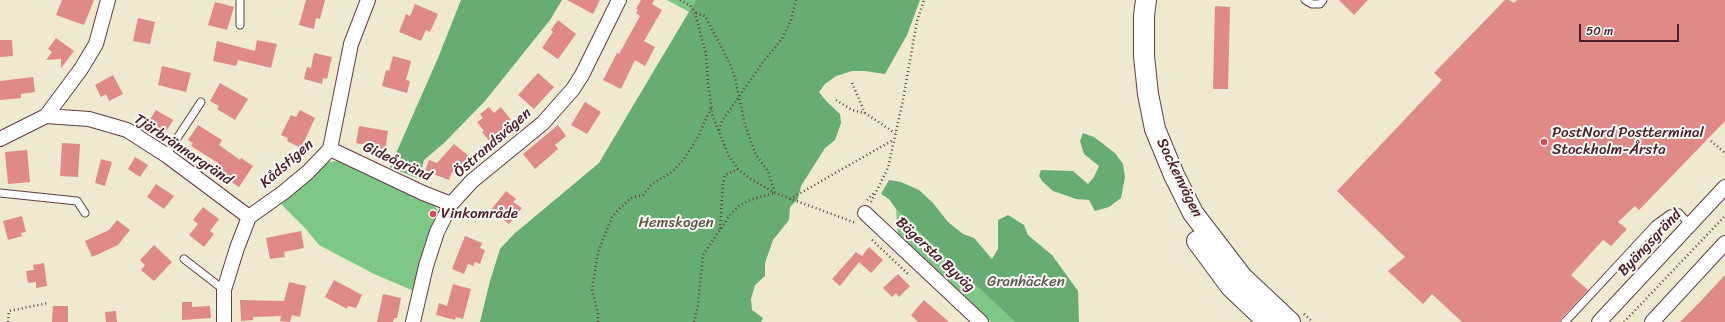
<!DOCTYPE html>
<meta charset="utf-8">
<style>
body{margin:0}
#map{position:relative;width:1725px;height:322px;overflow:hidden;background:#eee9cf;font-family:Sriracha,sans-serif}
canvas{display:block}
.scale{position:absolute;left:1579px;top:24px;width:100px;height:18px;box-sizing:border-box;border:2px solid #4a1f2b;border-top:0;padding-left:5px;font-size:12px;line-height:14px;white-space:nowrap;color:#4a1f2b;-webkit-text-stroke:3px #fdfcf7;paint-order:stroke}
</style>
<div id="map">
<canvas width="1725" height="322"></canvas>
<div class="scale">50 m</div>
</div>
<script>
const context = document.querySelector('canvas').getContext('2d');
context.lineJoin = 'round';
function paint(path, color) { context.fillStyle = color; context.fill(path, 'evenodd'); }
const shape = rows => new Path2D(rows.map(r => 'M' + r).join(''));
function trace(path, color, width, dash) { context.strokeStyle = color; context.lineWidth = width; context.lineCap = dash ? 'butt' : 'round'; context.setLineDash(dash || []); context.stroke(path); }
function label(font, color, halo, rows, align = 'center') {
  context.font = font + ' Sriracha,sans-serif'; context.lineWidth = 4; context.setLineDash([]); context.textBaseline = 'middle'; context.strokeStyle = halo; context.fillStyle = color; for (const [text, x, y, turn = 0] of rows) {
    context.save(); context.translate(x, y); context.rotate((+turn || 0) * Math.PI / 180); context.textAlign = isNaN(turn) ? turn : align; if (halo) context.strokeText(text, 0, 0); context.fillText(text, 0, 0); context.restore();
  }
}
const green = shape([
 [667,0,696,0,689,12],
 [337,161,434,204,438,212,414,291,374,274,319,245,305,228,281,204,328,162],
 [896,209,920,233,1015,322,991,322,898,236]
]);
const forest = shape([
 [461,0,562,0,550,20,485,101,444,143,424,160,419,179,390,167,438,58],
 [696,0,920,0,907,35,885,74,865,71,852,71,836,76,825,84,819,92,826,101,840,114,841,123,835,140,825,148,801,186,798,199,790,207,789,220,773,240,765,263,765,276,755,285,751,299,752,310,763,318,761,322,480,322,490,281,500,249,514,234,599,163],
 [1083,133,1094,137,1115,153,1123,164,1125,177,1121,198,1109,207,1095,211,1089,200,1076,199,1053,191,1042,181,1039,176,1041,170,1073,171,1088,184,1094,177,1099,166,1084,154,1080,141],
 [889,180,901,182,919,190,933,203,948,222,963,234,974,238,992,259,998,249,998,220,1008,215,1024,225,1028,235,1052,255,1078,291,1079,322,1015,322,920,233,896,209,889,199,881,194]
]);
const building = shape([
 [62,0,94,0,84,25,56,15],
 [306,0,325,0,320,19,316,18,314,29,299,25],
 [567,0,600,0,593,14],
 [641,0,654,0,652,4,662,10,644,41,655,47,645,66,635,60,621,89,603,80,617,53,619,54,640,16,636,13,638,10,636,9],
 [1339,0,1368,0,1354,15],
 [1505,0,1509,0,1514,3,1517,0,1725,0,1725,121,1639,210,1635,206,1618,222,1627,229,1611,246,1603,240,1571,275,1588,290,1561,319,1560,322,1462,322,1432,294,1423,304,1388,271,1405,257,1337,191,1442,80,1434,73],
 [215,2,234,7,227,30,208,25],
 [415,4,438,14,430,32,426,30,421,41,399,32,406,14,410,16],
 [1215,6,1230,7,1228,89,1213,89],
 [138,18,155,22,150,44,133,41],
 [558,20,576,34,558,59,542,48,553,32,551,30],
 [56,38,74,51,61,68,61,59,46,60,52,52,48,49],
 [0,40,12,40,13,56,0,57],
 [257,40,277,44,271,68,238,60,236,66,213,61,217,41,255,51],
 [314,53,332,57,327,79,323,78,322,84,304,79,307,67,311,68],
 [393,56,411,61,406,80,410,81,407,93,382,86,386,70,389,71],
 [162,66,191,73,186,92,158,85],
 [538,73,554,87,534,109,518,95],
 [113,75,123,94,109,101,106,94,101,97,95,85],
 [33,77,35,92,21,94,21,98,0,100,0,81],
 [220,83,248,99,235,120,217,109,219,106,210,101],
 [585,102,601,112,587,134,571,125],
 [489,107,494,113,501,107,511,120,505,125,508,129,491,143,482,132,484,131,477,122,483,118,480,114],
 [156,110,173,120,164,135,147,124],
 [300,110,315,118,301,148,287,141,288,138,281,135,291,115,296,117],
 [198,125,222,140,219,145,240,160,241,158,253,166,239,187,221,175,224,171,216,166,218,163,191,146,193,143,188,140],
 [558,125,566,136,555,145,558,149,535,169,523,154],
 [359,126,388,131,385,152,370,149,370,146,356,143],
 [62,143,80,144,78,177,60,176],
 [454,144,470,157,456,173,452,172,449,180,425,171,429,160,437,163],
 [27,150,30,182,8,184,5,152],
 [135,157,148,165,140,177,128,169],
 [101,159,112,162,105,186,95,183],
 [156,184,174,196,164,209,147,197],
 [506,191,516,199,513,202,522,208,509,224,491,210],
 [203,207,219,219,210,231,214,234,204,247,189,235,198,224,193,220],
 [22,216,26,232,21,233,22,236,8,240,3,221],
 [117,220,130,230,118,245,92,257,85,241,109,230],
 [301,231,304,248,284,252,285,257,270,259,266,238],
 [465,236,482,243,480,248,485,250,480,264,475,262,473,266,468,264,464,274,452,269],
 [154,245,172,262,154,281,141,270,145,265,140,260],
 [869,247,883,260,871,273,859,262,840,286,832,279,856,252,862,256],
 [44,263,47,286,36,288,36,282,28,283,26,271,34,270,33,265],
 [898,274,910,286,899,297,896,293,892,297,883,288],
 [1725,275,1725,322,1680,322,1699,303],
 [334,280,362,295,356,308,348,306,347,309,325,297],
 [289,282,306,286,300,317,292,315,290,322,280,321,281,316,253,317,253,320,241,321,240,300,284,301],
 [453,284,471,289,463,319,456,317,455,320,436,315,439,303,447,306],
 [383,294,401,298,397,318,394,318,393,322,377,322],
 [924,300,949,322,918,322,911,315],
 [182,302,192,302,192,307,210,306,211,318,182,320],
 [53,306,68,306,68,322,52,322],
 [116,311,117,322,106,322,105,312]
]);
const path = shape([
 [680,0,690,5,695,13,706,54,708,84,713,117,729,156,738,169,751,179,775,193,856,223],
 [696,13,705,16,730,64,735,78,745,125,756,155,768,171,775,193],
 [852,83,865,113],
 [836,100,852,110,865,113,895,133],
 [719,130,722,121,763,62,782,39,791,20,796,0],
 [1711,141,1725,153],
 [790,199,893,140],
 [867,200,875,192],
 [871,202,888,168,903,100,917,21,924,0],
 [720,229,723,184,725,175,738,169],
 [872,240,908,274],
 [1304,314,1313,322],
 [8,322,9,311,48,303],
 [598,322,598,313,592,290,598,252,612,217,619,209,631,198,643,195,652,184,672,172,684,159,698,137,711,108],
 [694,322,698,305,703,255,730,215,739,206,750,200,774,193],
 [1624,322,1725,216]
]);
const lane = shape([
 [1305,0,1312,4,1320,4,1323,0],
 [240,25,240,0],
 [166,155,201,102],
 [0,193,77,201,85,213],
 [184,259,224,290],
 [1565,322,1655,225,1670,214,1679,213,1690,225]
]);
const street = shape([
 [46,116,89,119,127,130,166,155,249,217],
 [0,139,46,116,81,69,96,44,108,0],
 [330,149,423,193,451,204],
 [865,213,981,322],
 [224,322,224,290,237,248,249,217,284,192,308,172,330,149,351,44,368,0],
 [413,322,426,266,437,232,451,204,472,181,543,123,573,89,582,75,619,0],
 [1599,322,1725,187],
 [1652,322,1725,243]
]);
const secondary = shape([
 [1146,0,1144,16,1144,56,1148,94,1155,129,1174,175,1193,213,1242,277,1290,322],
 [1197,241,1231,287,1268,322]
]);
const markers = [
 [1544,142,4,"#d1495b"],
 [433,214,4,"#d1495b"]
];
const poiNames = [
 ["PostNord Postterminal",1552,133],
 ["Stockholm-Årsta",1552,150],
 ["Vinkområde",441,214]
];
const streetNames = [
 ["Östrandsvägen",493,143,-41],
 ["Tjärbrännargränd",183,150,34],
 ["Gideågränd",397,162,25],
 ["Kådstigen",287,164,-41],
 ["Sockenvägen",1179,178,64],
 ["Byängsgränd",1650,243,-47],
 ["Bägersta Byväg",935,255,43]
];
const parkNames = [
 ["Hemskogen",676,223],
 ["Granhäcken",1026,282]
];
paint(green, '#7dc886');
paint(forest, '#66ac73');
paint(building, '#e08a87');
trace(lane, '#633d44', 9);
trace(street, '#633d44', 16);
trace(secondary, '#633d44', 22);
trace(path, '#633d44', 2.5, [1, 3]);
trace(lane, '#fff', 7);
trace(street, '#fff', 14);
trace(secondary, '#fff', 20);
for (const [x, y, r, color] of markers) { const dot = new Path2D(); dot.arc(x, y, r, 0, 2 * Math.PI); context.fillStyle = color; context.fill(dot); trace(dot, '#fdfcf7', 1.5); }
label('15px', '#4a1f2b', '#fdfcf7', poiNames, 'left');
label('15px', '#4a1f2b', '#fdfcf7', streetNames);
label('15px', '#5c5a4b', '#fdfcf7', parkNames);
</script>
